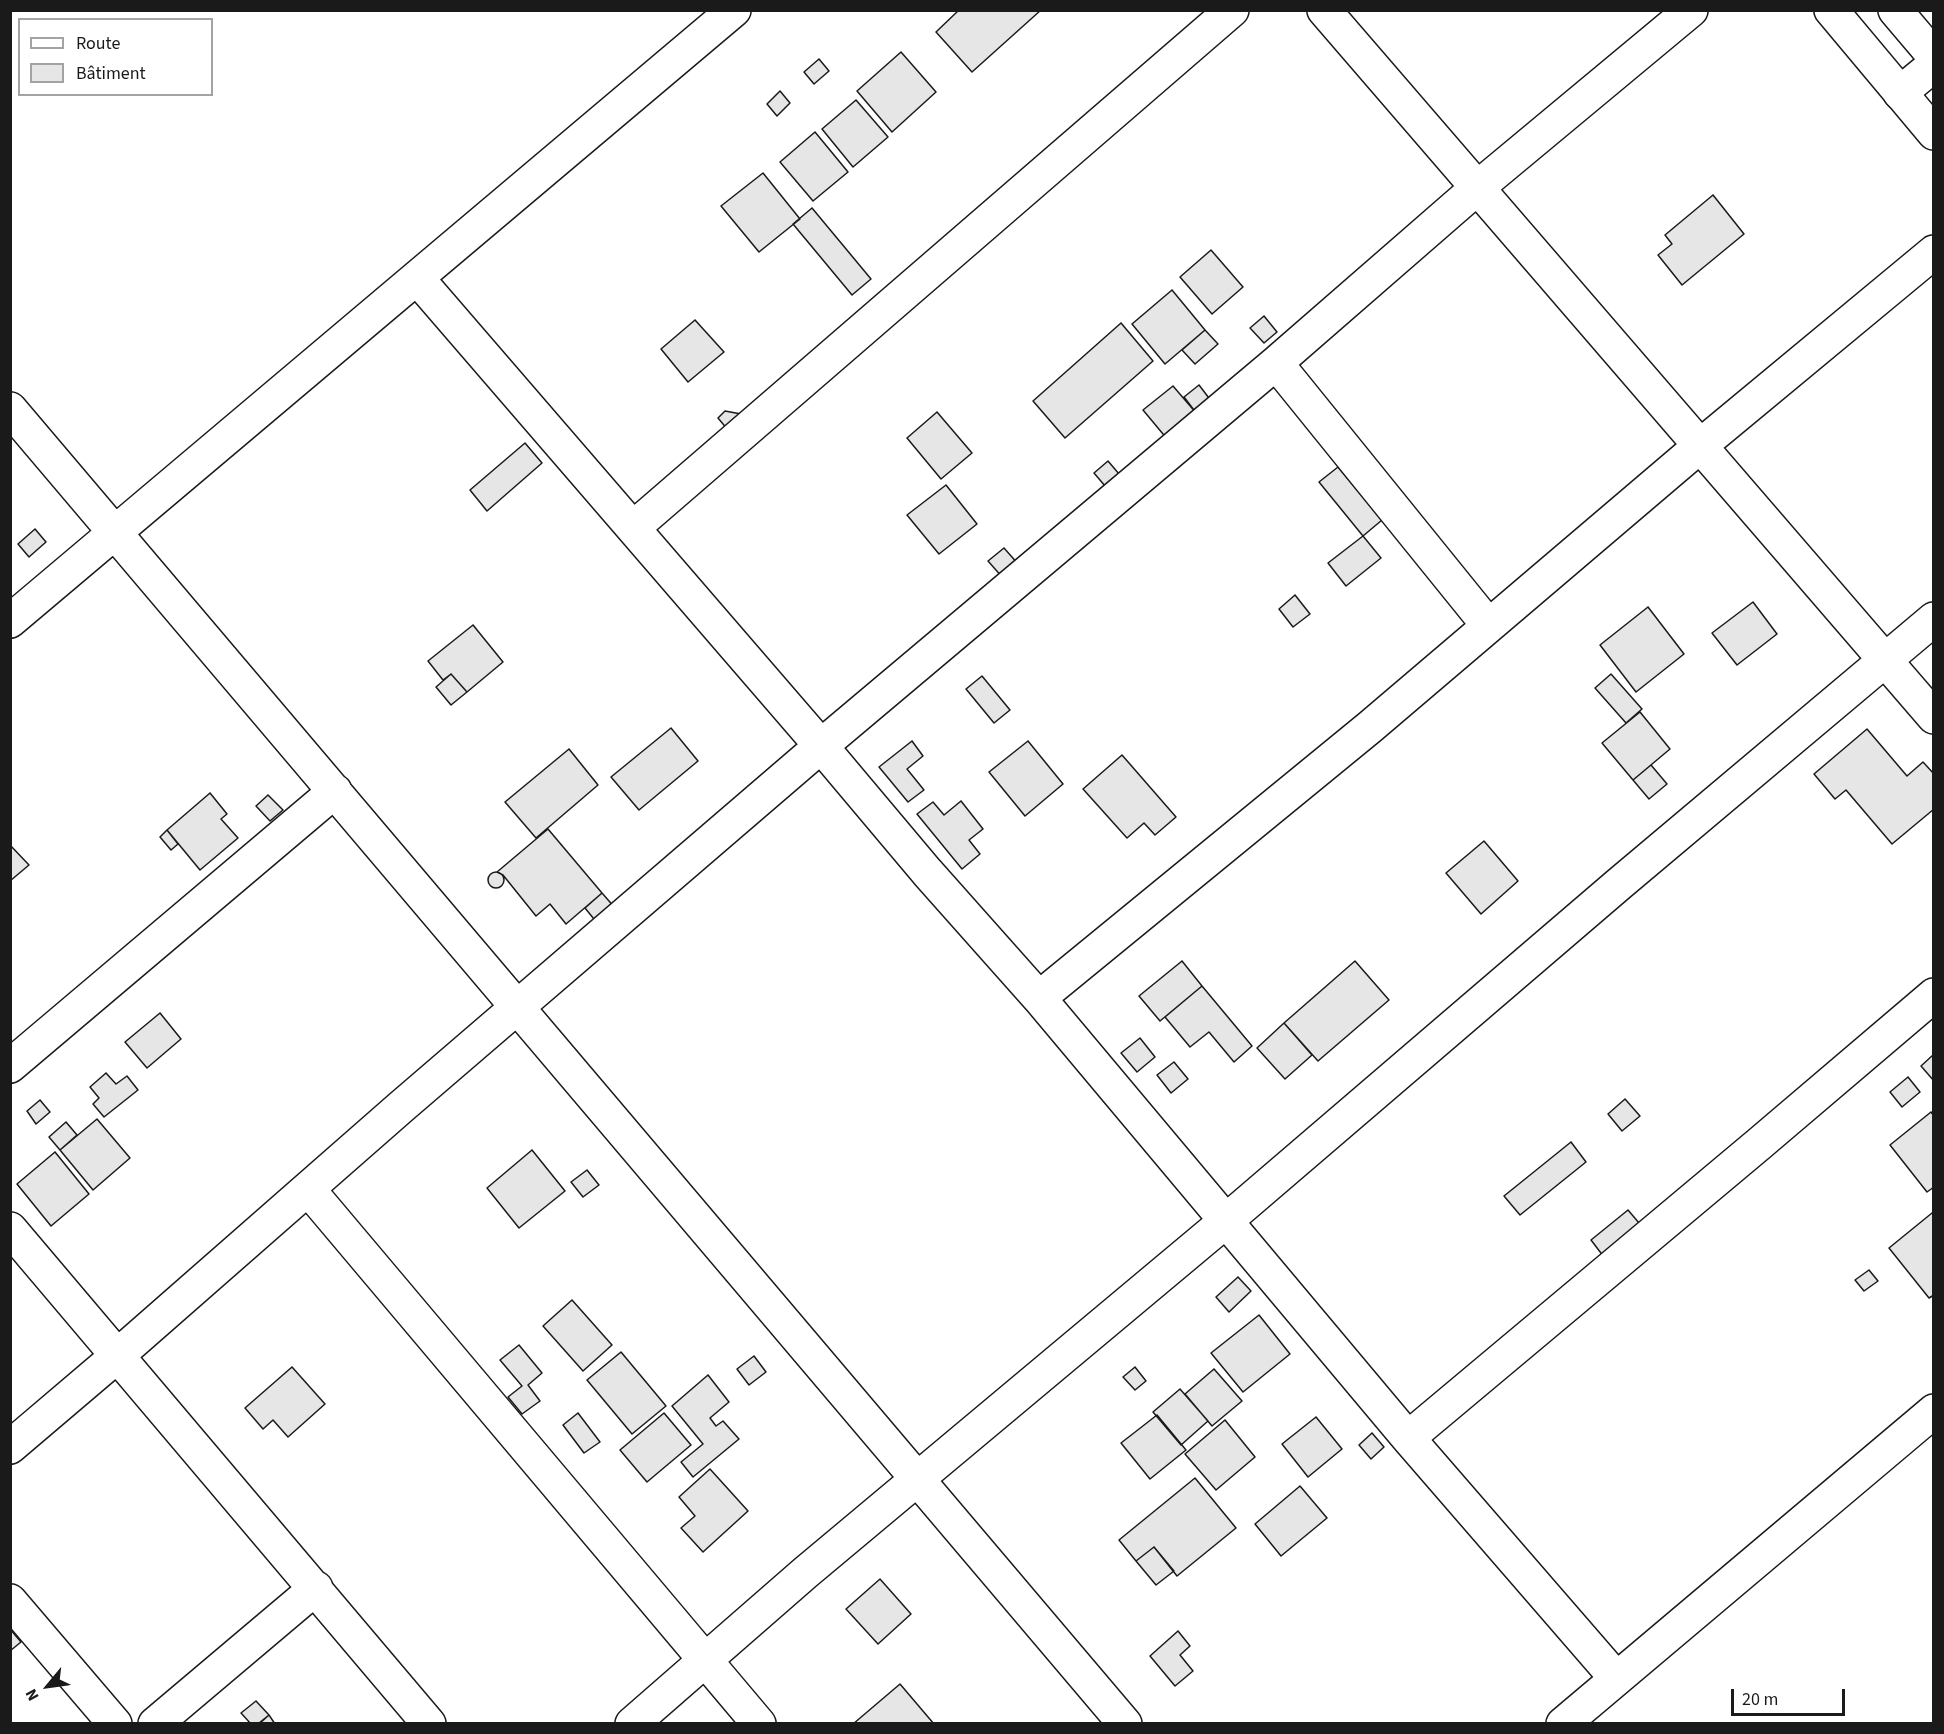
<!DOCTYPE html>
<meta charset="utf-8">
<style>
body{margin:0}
#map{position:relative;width:1944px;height:1734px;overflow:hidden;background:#fff;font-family:"Source Sans 3",sans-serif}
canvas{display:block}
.frame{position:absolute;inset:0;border:12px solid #1a1a1a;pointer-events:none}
.legend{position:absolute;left:18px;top:18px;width:195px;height:78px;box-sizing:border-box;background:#fff;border:2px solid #a3a3a3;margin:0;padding:8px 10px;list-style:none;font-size:18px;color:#1a1a1a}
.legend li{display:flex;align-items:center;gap:12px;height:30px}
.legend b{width:30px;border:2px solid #a3a3a3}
.north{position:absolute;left:18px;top:1656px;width:60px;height:60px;-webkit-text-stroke:4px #fff;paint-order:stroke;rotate:241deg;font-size:16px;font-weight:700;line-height:24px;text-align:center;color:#1a1a1a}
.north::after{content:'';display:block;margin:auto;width:21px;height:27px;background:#1a1a1a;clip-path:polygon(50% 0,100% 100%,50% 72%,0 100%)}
.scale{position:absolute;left:1731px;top:1689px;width:114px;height:27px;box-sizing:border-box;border:3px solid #1a1a1a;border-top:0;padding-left:8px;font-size:18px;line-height:21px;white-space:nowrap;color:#1a1a1a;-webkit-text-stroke:4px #fff;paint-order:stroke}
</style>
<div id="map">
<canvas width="1944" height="1734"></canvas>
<div class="frame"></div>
<ul class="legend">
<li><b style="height:8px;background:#fff"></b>Route</li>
<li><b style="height:16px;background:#e6e6e6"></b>Bâtiment</li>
</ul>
<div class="north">N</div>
<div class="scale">20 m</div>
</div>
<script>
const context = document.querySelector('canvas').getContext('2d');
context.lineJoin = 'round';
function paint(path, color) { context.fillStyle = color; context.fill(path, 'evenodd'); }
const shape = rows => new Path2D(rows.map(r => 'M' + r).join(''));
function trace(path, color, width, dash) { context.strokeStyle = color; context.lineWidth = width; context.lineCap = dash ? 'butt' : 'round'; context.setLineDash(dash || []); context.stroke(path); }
const building = shape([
 [959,10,1041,10,972,72,936,32,959,10],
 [901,52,936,92,892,132,857,91,901,52],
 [819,59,829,71,814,84,804,72,819,59],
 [780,91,790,103,777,116,767,104,780,91],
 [856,100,888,137,853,167,822,129,856,100],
 [815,132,848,172,813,201,780,162,815,132],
 [763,173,800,219,759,252,721,206,763,173],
 [1713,195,1744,234,1682,285,1658,255,1672,244,1665,235,1713,195],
 [812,208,871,279,852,295,793,224,812,208],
 [1211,250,1243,287,1212,314,1180,277,1211,250],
 [1172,290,1205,330,1165,364,1132,324,1172,290],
 [1264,316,1277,332,1264,343,1250,328,1264,316],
 [695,320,724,352,688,382,661,349,695,320],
 [1121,323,1153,361,1065,438,1033,401,1121,323],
 [1205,330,1218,344,1195,364,1182,350,1205,330],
 [1199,385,1212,402,1197,414,1184,397,1199,385],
 [1173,386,1197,414,1168,440,1143,410,1173,386],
 [725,411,741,414,733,436,718,418,725,411],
 [937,412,972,453,941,479,907,438,937,412],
 [525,443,542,463,487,511,470,490,525,443],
 [1108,461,1125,481,1111,493,1094,473,1108,461],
 [1338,467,1382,520,1363,536,1319,482,1338,467],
 [946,485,977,524,939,554,907,515,946,485],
 [35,529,46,542,29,557,18,544,35,529],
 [1363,536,1381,558,1346,586,1328,563,1363,536],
 [1004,548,1019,565,1003,578,988,561,1004,548],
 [1295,595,1310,614,1293,627,1279,609,1295,595],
 [1753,602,1777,634,1737,665,1712,633,1753,602],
 [1648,607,1684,654,1636,692,1600,645,1648,607],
 [473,625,503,662,467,692,451,674,443,680,428,661,473,625],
 [451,674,467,692,451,705,436,687,451,674],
 [1611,674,1642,709,1626,723,1595,688,1611,674],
 [982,676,1010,710,994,723,966,689,982,676],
 [1640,712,1670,749,1633,780,1602,743,1640,712],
 [671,728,698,761,639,810,611,777,671,728],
 [1867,729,1907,776,1923,762,1934,774,1934,809,1892,844,1846,790,1835,799,1814,774,1867,729],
 [912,741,923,756,907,769,924,790,908,802,879,767,912,741],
 [1028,741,1063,784,1025,816,989,772,1028,741],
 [569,749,598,785,536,838,505,802,569,749],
 [1122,755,1176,817,1155,835,1144,823,1127,838,1083,789,1122,755],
 [1651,765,1667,784,1649,799,1633,780,1651,765],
 [210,793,227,814,221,819,238,838,200,870,167,830,210,793],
 [268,795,283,810,270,821,256,806,268,795],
 [961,801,983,829,969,840,980,854,962,869,917,814,933,802,944,815,961,801],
 [548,829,602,893,566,924,550,904,536,916,503,875,497,872,548,829],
 [167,830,178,844,171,850,160,837,167,830],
 [1484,841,1518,881,1481,914,1446,873,1484,841],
 [10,845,29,865,10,881,10,845],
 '488 880a8 8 0 1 1 16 0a8 8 0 1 1-16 0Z',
 [602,893,616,909,598,924,585,908,602,893],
 [1182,961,1202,986,1160,1021,1139,996,1182,961],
 [1355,961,1389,1000,1318,1061,1284,1023,1355,961],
 [1202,986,1252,1046,1234,1062,1209,1032,1190,1047,1165,1017,1202,986],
 [160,1013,181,1039,147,1068,125,1042,160,1013],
 [1284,1023,1312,1055,1285,1079,1257,1048,1284,1023],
 [1140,1038,1155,1057,1137,1072,1121,1053,1140,1038],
 [1933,1055,1934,1055,1934,1081,1921,1066,1933,1055],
 [1174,1062,1188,1079,1171,1093,1157,1075,1174,1062],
 [106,1073,116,1084,127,1076,138,1090,104,1117,93,1104,99,1098,90,1087,106,1073],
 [1908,1077,1920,1092,1902,1107,1890,1092,1908,1077],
 [1625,1099,1640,1116,1622,1131,1608,1114,1625,1099],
 [40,1100,50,1112,36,1124,27,1111,40,1100],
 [1931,1112,1934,1116,1934,1187,1927,1192,1890,1145,1931,1112],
 [97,1119,130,1158,93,1190,60,1150,97,1119],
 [66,1122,77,1135,60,1150,49,1137,66,1122],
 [1571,1142,1586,1162,1520,1215,1504,1196,1571,1142],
 [532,1150,565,1191,519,1228,487,1188,532,1150],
 [55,1152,89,1194,51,1226,17,1184,55,1152],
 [587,1170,599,1185,583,1197,571,1182,587,1170],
 [1628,1210,1645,1230,1607,1261,1591,1240,1628,1210],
 [1932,1213,1934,1215,1934,1295,1929,1298,1889,1248,1932,1213],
 [1869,1270,1878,1281,1864,1291,1855,1280,1869,1270],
 [1238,1277,1251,1291,1229,1312,1216,1297,1238,1277],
 [572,1300,612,1345,583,1371,543,1326,572,1300],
 [1259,1315,1290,1354,1243,1392,1211,1353,1259,1315],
 [519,1345,542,1373,528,1385,540,1401,522,1414,508,1397,522,1386,500,1360,519,1345],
 [621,1352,666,1406,632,1434,587,1380,621,1352],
 [754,1356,766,1372,749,1385,737,1369,754,1356],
 [292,1367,325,1404,288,1437,273,1420,263,1429,245,1408,292,1367],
 [1135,1367,1146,1381,1135,1390,1123,1377,1135,1367],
 [1214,1369,1242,1401,1212,1426,1185,1394,1214,1369],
 [708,1375,729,1402,710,1418,716,1426,723,1421,739,1439,693,1477,681,1462,703,1444,672,1406,708,1375],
 [1180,1389,1208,1421,1181,1445,1153,1412,1180,1389],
 [578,1413,600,1442,584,1453,563,1425,578,1413],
 [664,1413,691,1445,647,1482,620,1450,664,1413],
 [1157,1415,1186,1450,1150,1479,1121,1443,1157,1415],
 [1316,1417,1342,1449,1308,1477,1282,1444,1316,1417],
 [1225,1420,1255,1457,1216,1490,1185,1454,1225,1420],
 [1372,1433,1384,1447,1371,1459,1359,1445,1372,1433],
 [710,1469,748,1511,703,1552,681,1528,695,1516,679,1497,710,1469],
 [1195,1478,1236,1528,1177,1576,1154,1547,1136,1561,1119,1540,1195,1478],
 [1300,1486,1327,1518,1281,1556,1255,1524,1300,1486],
 [1154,1547,1174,1571,1156,1585,1136,1561,1154,1547],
 [880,1579,911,1614,878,1644,846,1609,880,1579],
 [10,1629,21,1642,10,1651,10,1629],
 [1178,1631,1190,1646,1180,1655,1193,1671,1175,1686,1150,1656,1178,1631],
 [900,1684,934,1724,853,1724,900,1684],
 [256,1701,269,1715,259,1724,251,1724,241,1713,256,1701],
 [269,1715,275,1724,259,1723,269,1715]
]);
const street = shape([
 [1324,10,1934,717],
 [1900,93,1934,65],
 [417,278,821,746,927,872,1039,998,1408,1438,1616,1678],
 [1276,363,1488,625],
 [10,409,1125,1724],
 [633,528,1232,10],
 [10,621,734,10],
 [1039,998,1370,727,1700,446,1934,252],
 [10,1066,335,791],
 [308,1189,759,1724],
 [10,1229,429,1724],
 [1408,1438,1759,1144,1934,995],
 [10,1447,117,1356,401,1107,821,746,1276,363,1477,188,1691,10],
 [10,1601,115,1724],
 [155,1724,316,1588],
 [632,1724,805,1573,1227,1220,1619,884,1934,619],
 [1563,1724,1934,1411]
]);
const secondary = shape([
 [1831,10,1934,133],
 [1895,10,1934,56]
]);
paint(building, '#e6e6e6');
trace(building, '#1a1a1a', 1.5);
trace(street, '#1a1a1a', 36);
trace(secondary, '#1a1a1a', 36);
trace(street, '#fff', 33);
trace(secondary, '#fff', 33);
</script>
